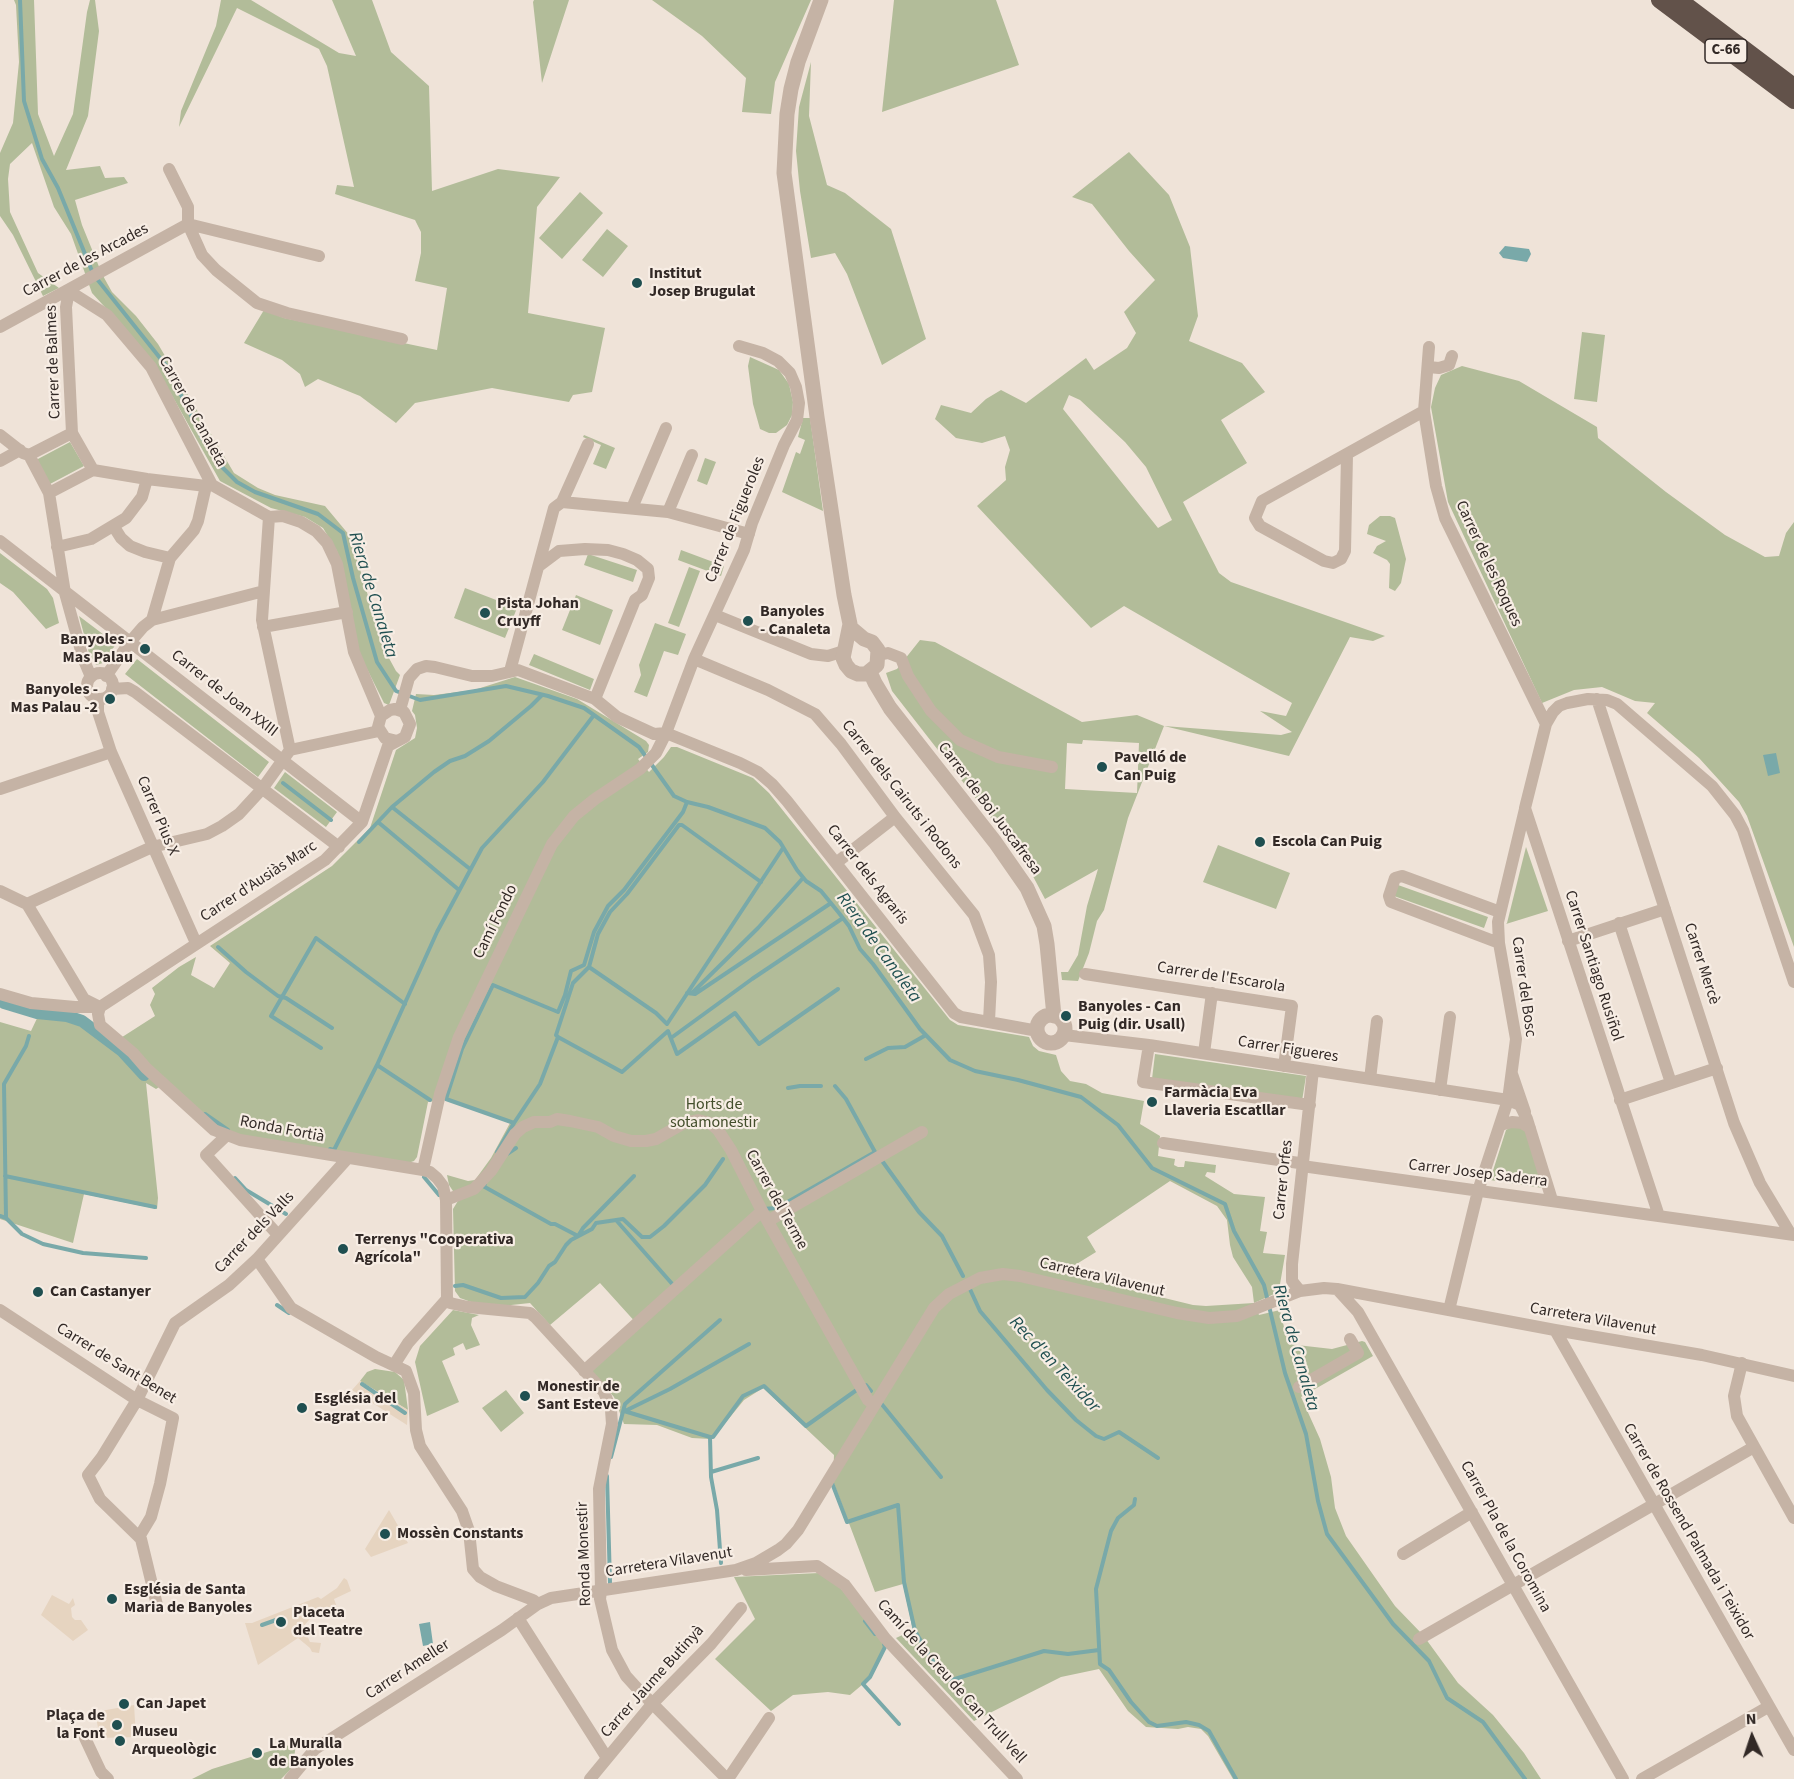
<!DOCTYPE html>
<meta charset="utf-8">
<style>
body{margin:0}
#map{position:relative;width:1794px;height:1779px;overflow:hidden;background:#efe3d8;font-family:"Source Sans 3",sans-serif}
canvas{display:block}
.north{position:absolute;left:1722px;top:1707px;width:60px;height:60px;-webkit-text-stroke:4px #f7ede4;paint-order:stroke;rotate:357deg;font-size:16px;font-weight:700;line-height:24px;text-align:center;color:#322926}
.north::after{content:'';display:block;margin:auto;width:21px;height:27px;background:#322926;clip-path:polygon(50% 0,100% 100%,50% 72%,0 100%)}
</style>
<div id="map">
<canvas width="1794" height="1779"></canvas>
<div class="north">N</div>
</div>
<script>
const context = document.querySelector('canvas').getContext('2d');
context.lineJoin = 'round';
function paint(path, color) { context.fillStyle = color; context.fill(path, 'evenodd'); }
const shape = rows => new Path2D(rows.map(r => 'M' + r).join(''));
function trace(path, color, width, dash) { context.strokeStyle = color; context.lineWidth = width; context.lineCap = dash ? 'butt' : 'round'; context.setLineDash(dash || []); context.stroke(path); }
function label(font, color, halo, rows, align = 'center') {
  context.font = font + ' "Source Sans 3",sans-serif'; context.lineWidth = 4.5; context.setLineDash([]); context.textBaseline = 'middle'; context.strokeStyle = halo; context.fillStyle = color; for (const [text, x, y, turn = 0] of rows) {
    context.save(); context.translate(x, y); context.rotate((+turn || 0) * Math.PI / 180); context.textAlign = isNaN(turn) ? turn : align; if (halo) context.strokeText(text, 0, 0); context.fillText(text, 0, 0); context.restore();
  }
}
const green = shape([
 [14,0,34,0,38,114,54,156,73,114,87,12,90,0,95,0,99,31,88,116,66,170,100,166,105,178,124,177,128,183,75,200,82,225,102,274,112,292,136,316,158,344,234,473,258,488,275,495,325,506,350,536,384,649,396,671,400,675,389,705,384,703,358,651,337,551,323,528,305,517,271,508,220,481,170,392,123,327,92,293,71,234,54,207,32,143,10,164,8,179,10,212,38,273,59,288,43,296,13,235,0,216,0,153,13,123,19,62,16,5],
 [221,0,251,0,339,53,356,56,332,0,372,0,391,52,429,86,432,191,498,169,560,177,537,207,528,313,605,328,592,392,573,395,569,402,492,388,415,403,396,423,360,396,318,379,305,387,300,374,282,360,244,343,264,310,284,318,437,350,447,288,415,281,421,253,421,232,415,220,335,194,337,185,354,187,327,66,319,49,237,8,179,127,181,111,216,26],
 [534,0,569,0,542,83,533,2],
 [652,0,811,0,775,82,771,114,742,112,746,78,702,36],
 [894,0,996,0,1019,65,882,112],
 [811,62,809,116,827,185,845,193,891,229,926,339,882,365,847,274,835,253,811,258,800,191,796,151,799,107],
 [1129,152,1169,195,1190,247,1198,316,1189,341,1242,363,1265,392,1221,420,1247,463,1183,502,1219,573,1231,582,1385,636,1373,641,1350,637,1289,756,1164,726,1128,818,1104,910,1097,921,1089,953,1078,981,1062,980,1061,972,1068,972,1078,955,1087,906,1098,869,1045,899,1026,863,892,691,886,673,897,669,920,640,935,642,1082,722,1137,715,1164,726,1281,735,1292,732,1260,711,1286,716,1292,703,1124,606,1091,628,977,506,1006,480,1005,467,1010,450,1005,436,982,443,956,438,935,419,941,405,971,413,986,399,1001,390,1026,403,1086,358,1094,370,1127,348,1136,333,1124,312,1155,280,1129,251,1092,204,1072,197],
 [1069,395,1080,400,1125,442,1146,467,1172,520,1158,528,1063,409],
 [1083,740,1139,743,1137,793,1065,789,1067,743,1082,744],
 [580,192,603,213,562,259,539,238],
 [607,229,628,246,603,277,582,260],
 [1582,332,1605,335,1597,402,1574,399],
 [750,357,779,370,789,384,793,402,792,415,787,425,776,433,769,433,760,429,753,404,748,366],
 [1462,366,1519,381,1597,427,1598,438,1666,492,1725,535,1765,557,1779,556,1786,533,1794,522,1794,947,1747,816,1739,802,1699,758,1647,713,1655,703,1635,701,1602,687,1574,690,1542,703,1448,502,1431,407,1435,388,1441,375],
 [803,418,810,418,823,511,782,492,796,452,800,454,805,440,798,437],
 [584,435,615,448,606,469,593,464,601,445,583,437],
 [70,442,84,466,50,484,36,460],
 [705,458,716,462,707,485,697,481],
 [1380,516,1390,516,1395,518,1406,559,1401,583,1395,591,1389,588,1390,564,1387,560,1373,553,1377,546,1386,541,1367,534,1369,525],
 [681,550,724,566,721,576,678,560],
 [0,553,47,589,53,598,59,623,46,629,13,592,0,583],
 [588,554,637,570,633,582,584,565],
 [689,567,700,571,679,627,668,623],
 [465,588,517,608,505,638,454,618],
 [576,595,613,610,600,645,562,630],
 [79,616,116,644,103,663,96,665,89,653],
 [655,623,686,634,678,655,664,651,647,697,634,692,641,675,639,665],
 [534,654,594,679,590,690,529,665],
 [137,659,269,762,258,777,125,674],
 [515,677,577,699,646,741,649,745,648,752,638,759,649,772,664,757,671,747,677,747,753,778,769,793,950,1020,958,1025,1029,1037,1033,1046,1039,1051,1056,1055,1061,1071,1070,1081,1086,1084,1102,1093,1144,1101,1140,1124,1160,1136,1158,1156,1175,1159,1174,1165,1178,1167,1184,1167,1185,1161,1216,1165,1215,1173,1207,1172,1205,1176,1234,1194,1265,1197,1260,1231,1267,1232,1263,1253,1285,1255,1279,1290,1274,1294,1254,1303,1259,1315,1280,1310,1288,1344,1332,1349,1362,1341,1365,1342,1373,1356,1301,1397,1320,1439,1331,1477,1335,1508,1346,1536,1395,1606,1423,1635,1458,1683,1493,1715,1524,1753,1541,1779,1233,1779,1208,1736,1201,1729,1188,1727,1178,1729,1146,1727,1128,1711,1099,1669,1061,1677,974,1721,896,1638,913,1630,903,1584,875,1592,833,1481,834,1455,763,1388,744,1400,713,1438,710,1439,692,1438,657,1425,624,1424,614,1397,589,1368,638,1325,600,1283,550,1325,530,1303,502,1306,474,1303,460,1298,455,1291,453,1209,464,1191,458,1192,453,1191,449,1185,447,1175,468,1181,475,1180,491,1158,510,1123,445,1100,428,1102,417,1157,414,1161,408,1163,235,1134,219,1127,167,1082,156,1089,146,1083,158,1198,157,1209,84,1194,73,1243,0,1219,0,1022,31,1031,41,1010,64,1013,79,1017,116,1041,155,1016,150,1005,155,994,152,988,179,967,196,957,191,975,214,988,230,963,210,946,332,866,370,828,396,750,415,738,417,728,415,715,412,711,416,694,434,695,474,690],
 [1170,1181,1217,1206,1227,1220,1230,1245,1233,1257,1252,1287,1254,1303,1206,1306,1193,1305,1062,1273,1096,1252,1087,1237],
 [285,772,337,812,326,827,274,788],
 [1218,845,1290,873,1276,909,1203,882],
 [1526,847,1548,911,1506,924,1507,923],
 [1398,885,1488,917,1484,928,1394,896],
 [1155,1054,1306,1076,1302,1101,1152,1079],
 [1511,1127,1523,1128,1526,1132,1543,1188,1490,1180,1506,1130],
 [453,1310,479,1315,472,1318,471,1325,480,1345,466,1350,463,1343,453,1348,455,1355,442,1361,459,1402,427,1416,415,1362,420,1346],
 [375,1369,395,1372,404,1380,408,1410,360,1381,367,1372],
 [506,1390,524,1413,501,1432,482,1408],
 [819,1573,838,1585,885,1644,869,1679,850,1695,828,1692,793,1695,771,1711,715,1659,755,1619,734,1577],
 [296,1743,293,1767,281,1779,192,1779,212,1769]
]);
const plaza = shape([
 [360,1381,408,1410,407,1425,352,1390],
 [389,1510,408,1543,371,1557,365,1549],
 [344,1578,347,1580,351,1591,334,1599,340,1616,329,1617,326,1613,309,1620,303,1627,310,1642,321,1643,319,1653,312,1652,310,1648,298,1638,258,1665,245,1623,252,1623,318,1597,321,1599,337,1588],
 [52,1595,69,1604,73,1598,75,1605,71,1608,72,1617,75,1620,81,1620,88,1630,73,1641,41,1615],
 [134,1705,136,1737,100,1738,95,1712]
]);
const water = shape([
 [1505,246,1529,249,1531,254,1527,262,1503,258,1499,253],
 [1776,753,1780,773,1768,776,1763,755],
 [430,1622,433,1644,423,1646,419,1624]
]);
const stream = shape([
 [20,0,24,101,42,159,58,188,92,271],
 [97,279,168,368,202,438,221,466,237,482,255,492,318,514,343,533,353,578,377,662,396,691,420,700,506,686,548,696,584,708,639,747,674,796,687,802,708,807,765,828,780,842,797,870,806,881,821,891,839,913,849,926,860,949,873,964,920,1029,950,1060,975,1071,1018,1080,1081,1097,1118,1125,1152,1168,1225,1204,1234,1231,1264,1285,1285,1373,1306,1434,1318,1501,1327,1534,1393,1624,1429,1661,1447,1698,1483,1722,1525,1779],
 [283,783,331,820],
 [687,802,683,812,624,890,608,906,594,932,584,965,571,971,565,995,558,1012,493,985,462,1049,446,1099,514,1123,540,1084,558,1037,622,1072,668,1031,677,1054,735,1013,759,1044,838,989],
 [392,807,470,869],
 [378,822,459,890],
 [359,842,392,807,434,772,450,761,465,756,489,741,531,706,542,695],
 [218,947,246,972,278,996,286,998,332,1028],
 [589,967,656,1013,667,1024,783,848],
 [687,993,695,994,831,903],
 [692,993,758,928,803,878],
 [558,1037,556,1035,573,983,589,967,598,934,610,912,627,894,679,825,682,825,761,882],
 [671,1038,752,979,843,918],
 [321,1048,271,1016,316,938,405,1004],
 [866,1059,888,1048,905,1047,926,1035],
 [377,1065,437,932,482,848,543,782,594,715],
 [835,1086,846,1099,875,1152],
 [788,1088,800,1086,821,1086],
 [205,1114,228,1130],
 [330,1149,334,1150,377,1065,430,1100],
 [497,1152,514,1123],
 [507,1154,516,1148],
 [880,1158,919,1212,942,1236,963,1276],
 [5,1176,155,1207],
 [424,1177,439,1195],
 [235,1178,246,1190,286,1214],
 [485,1184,483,1186,551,1224,555,1224,578,1236,583,1228,634,1176],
 [762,1209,777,1208,875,1152],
 [0,1216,6,1218,22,1234,43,1244,83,1253,146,1258],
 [6,1218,4,1084,26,1046,29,1036],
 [616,1220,674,1286],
 [455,1286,463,1285,501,1298,525,1297,538,1283,549,1266,555,1262,566,1245,571,1240,592,1229,596,1223,623,1219,642,1237,650,1237,664,1226,705,1185,723,1159],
 [969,1287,980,1311,1047,1390,1076,1420,1096,1436,1104,1439,1119,1432,1158,1458],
 [277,1305,289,1313],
 [362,1384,405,1413],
 [866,1385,871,1391],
 [880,1402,941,1477],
 [624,1411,710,1437,713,1437,743,1396,764,1386,806,1426,858,1389],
 [625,1411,670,1389,749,1344],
 [710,1437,711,1477,717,1510,721,1563],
 [611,1457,625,1404,720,1320],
 [711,1472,758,1458],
 [607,1476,610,1583],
 [832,1483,847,1522,898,1505,904,1582,915,1631,941,1675,946,1680,955,1679,1044,1651,1068,1654,1099,1650],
 [1135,1499,1134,1505,1118,1518,1111,1531,1096,1589,1100,1664,1109,1670,1131,1702,1149,1722,1157,1726,1186,1722,1199,1725,1209,1731,1236,1779],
 [865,1621,875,1634],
 [262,1625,276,1620,284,1623],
 [884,1644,885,1647,870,1677,863,1684,899,1724]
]);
const canal = shape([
 [4,1003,37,1013,67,1016,82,1021,122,1051,144,1075]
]);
const minor = shape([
 [169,169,188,207,188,224,202,255,216,270,257,303,287,313,402,339],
 [188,224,319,256],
 [69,291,107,315,151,367,212,485,269,517,283,516,301,522,316,531,327,543,337,564,354,652,381,716],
 [69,291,66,307,72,433],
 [0,327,188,224],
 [1428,367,1439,368,1449,365,1452,356],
 [1424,411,1429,347],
 [0,435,23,453,29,455],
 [1347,455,1345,551,1341,559,1333,563,1324,561,1260,526,1255,518,1262,501,1424,411,1436,486,1445,518,1546,724],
 [0,461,20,450],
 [93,470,147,479,206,486,212,485],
 [49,493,93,470,72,433,29,455,49,493,65,593,83,658,91,677],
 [562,502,668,512,749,534],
 [562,502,588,444],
 [632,508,666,428],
 [668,512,692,455],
 [269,517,262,620,290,750],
 [114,527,121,538,130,546,145,552,170,558],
 [0,541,362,822],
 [57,547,91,539,126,518,142,497,147,479],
 [539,566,559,551,585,549,608,550,623,554,637,560,648,569,649,578,642,595,635,600,595,699],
 [715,615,811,654,828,656,844,651],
 [152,620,170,558,194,530,198,521,206,486],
 [263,627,347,612],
 [879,655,888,653,901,658,908,676,931,711,960,740,998,757,1052,767],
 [694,659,768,690,815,714,841,744,895,817,974,915,989,955,991,982,989,1021],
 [510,671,554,508,562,502],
 '87 686a13 13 0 1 1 26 0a13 13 0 1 1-26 0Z',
 [106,676,130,642,143,627,152,620,264,591],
 [112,689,128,688,135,692,339,847],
 [98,699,98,712,111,752,196,943],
 [1597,699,1734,1123,1760,1183,1790,1233],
 [400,710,409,678,417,669,426,666,435,667,472,676,492,676,518,670,595,699,617,717,654,734,666,733,740,763,758,772,772,784,787,801,954,1013,961,1017,1038,1031],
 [388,746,405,737,410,724,404,712,395,709,390,710,381,716,378,727,385,738,397,741],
 [290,750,379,731],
 [0,789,111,752],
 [836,863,895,817],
 [0,891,27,904,84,999,100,1007],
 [27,904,152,847,207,834,222,826,239,814,262,789,290,750],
 [1619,923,1671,1083],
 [1568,941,1665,909],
 [1499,943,1391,902,1389,896,1395,878,1402,876,1500,912],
 [1085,974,1292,1006,1284,1066],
 [0,994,31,1003,75,1007,96,1007],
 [100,1007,98,1014,100,1025,133,1053,146,1068,214,1130,240,1140,423,1170,430,1172,437,1178,443,1186,446,1200,447,1299],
 [100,1007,325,860,362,822,388,746],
 [1064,1035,1149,1045,1508,1100,1520,1105,1527,1119,1552,1200],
 [1149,1045,1143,1082,1310,1105],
 [1204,1053,1212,993],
 [1512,1074,1525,1112],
 [1370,1079,1377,1021],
 [1440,1090,1450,1017],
 [1620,1100,1717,1068],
 [1500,1125,1512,1122,1522,1123,1530,1128],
 [226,1136,206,1155,278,1235],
 [1163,1143,1299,1163,1302,1166,1794,1235],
 [423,1170,440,1094,459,1037,552,844,574,816,595,799,640,769,656,753,666,733,694,659,744,550,752,523,784,445,797,420,799,403,796,387,790,373,778,361,763,353,739,346],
 [446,1200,474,1189,491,1171,515,1134,523,1127,534,1122,550,1122,557,1119,570,1121,598,1127,614,1136,631,1141,646,1141,656,1139,684,1123,698,1120,710,1123,718,1130,731,1150,762,1211,868,1400,874,1405],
 [1659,1216,1525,808,1546,724,1553,712,1559,706,1567,703,1588,699,1607,700,1617,704,1712,786,1735,815,1743,830,1794,982],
 [768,1221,922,1132],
 [257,1259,291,1308,376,1357,406,1371,414,1393,416,1430,420,1446,462,1511,469,1531,473,1569,480,1577,496,1586,533,1600,538,1604],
 [1337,1289,1358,1312,1623,1779],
 [1300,1291,1292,1281,1292,1264,1313,1070],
 [447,1299,450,1303,468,1307,530,1313,535,1317,604,1392,611,1410,612,1424,599,1489,601,1591,600,1599,612,1650,626,1676,636,1687,722,1774,728,1779,769,1718],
 [0,1310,137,1400,173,1418,160,1484,151,1517,139,1537],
 [1449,1310,1478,1191,1508,1100,1516,1039,1499,943,1498,922,1525,809],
 [1555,1330,1794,1750],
 [1742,1363,1734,1396,1737,1416,1794,1518],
 [394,1365,408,1343,447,1299],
 [584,1371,762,1211],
 [1299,1387,1358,1353,1350,1339],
 [1403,1554,1472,1512],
 [746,1570,817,1566,845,1585,885,1638,1017,1779],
 [157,1605,141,1539,100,1499,88,1475,102,1457,137,1400,175,1323,229,1285,257,1259,347,1159],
 [518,1618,607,1758],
 [1419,1639,1754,1447],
 [85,1738,101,1772,108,1779],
 [290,1779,315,1749,502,1630,538,1604,551,1598,736,1570,756,1563,778,1550,786,1544,798,1530,934,1308,949,1294,980,1278,1003,1274,1020,1276,1177,1313,1209,1318,1237,1316,1300,1291,1324,1288,1337,1289,1555,1330,1702,1355,1794,1376],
 [590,1779,652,1704,711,1644,741,1608],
 [1642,1779,1768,1707]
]);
const tertiary = shape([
 [821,0,798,62,791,89,787,114,784,173,817,417,844,595,850,624,843,658,846,665,851,671,858,674,866,674,877,665,878,650,872,642,864,639,851,628],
 [870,672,875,683,890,708,995,842,1027,888,1044,926,1047,944,1054,1016],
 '1037 1029a14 14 0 1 1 28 0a14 14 0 1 1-28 0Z'
]);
const trunk = shape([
 [1659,0,1794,101],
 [1680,0,1794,86]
]);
const markers = [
 [637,283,6,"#1f4f50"],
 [485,613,6,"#1f4f50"],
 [748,621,6,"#1f4f50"],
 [145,649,6,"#1f4f50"],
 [110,699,6,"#1f4f50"],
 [1102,767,6,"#1f4f50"],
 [1260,842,6,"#1f4f50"],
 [1066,1016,6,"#1f4f50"],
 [1152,1102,6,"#1f4f50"],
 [343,1249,6,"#1f4f50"],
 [38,1292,6,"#1f4f50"],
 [525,1396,6,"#1f4f50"],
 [302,1408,6,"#1f4f50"],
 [385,1534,6,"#1f4f50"],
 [112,1599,6,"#1f4f50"],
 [281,1622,6,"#1f4f50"],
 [124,1704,6,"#1f4f50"],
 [117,1725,6,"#1f4f50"],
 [120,1741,6,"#1f4f50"],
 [257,1753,6,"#1f4f50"]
];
const shields = [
 [1726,51,42]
];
const shieldNames = [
 ["C-66",1726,51]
];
const streetNames = [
 ["Carrer de les Arcades",86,261,-28],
 ["Carrer de Balmes",54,362,-92],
 ["Carrer de Canaleta",192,412,61],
 ["Carrer de Figueroles",736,520,-68],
 ["Carrer de les Roques",1488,564,65],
 ["Carrer de Joan XXIII",224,694,38],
 ["Carrer dels Cairuts i Rodons",901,795,52],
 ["Carrer de Boi Juscafresa",989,809,53],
 ["Carrer Pius X",157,816,67],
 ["Carrer dels Agraris",867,875,52],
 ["Carrer d'Ausiàs Marc",259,882,-33],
 ["Camí Fondo",496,922,-64],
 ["Carrer Mercè",1701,964,72],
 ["Carrer Santiago Rusiñol",1593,966,72],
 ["Carrer de l'Escarola",1221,978,9],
 ["Carrer del Bosc",1523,987,82],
 ["Carrer Figueres",1288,1050,9],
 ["Ronda Fortià",282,1130,11],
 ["Carrer Josep Saderra",1478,1174,7],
 ["Carrer Orfes",1284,1180,-84],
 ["Carrer del Terme",776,1200,61],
 ["Carrer dels Valls",255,1233,-46],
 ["Carretera Vilavenut",1102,1278,13],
 ["Carretera Vilavenut",1593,1320,10],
 ["Carrer de Sant Benet",116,1364,32],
 ["Carrer de Rossend Palmada i Teixidor",1688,1532,60],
 ["Carrer Pla de la Coromina",1505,1537,61],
 ["Ronda Monestir",585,1554,-92],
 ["Carretera Vilavenut",669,1563,-9],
 ["Carrer Ameller",408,1670,-33],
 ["Carrer Jaume Butinyà",653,1682,-48],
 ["Camí de la Creu de Can Trull Vell",951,1682,48]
];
const poiNames = [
 ["Institut",649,274],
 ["Josep Brugulat",649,292],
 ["Pista Johan",497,604],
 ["Cruyff",497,622],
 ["Banyoles",760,612],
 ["- Canaleta",760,630],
 ["Banyoles -",133,640,"right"],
 ["Mas Palau",133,658,"right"],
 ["Banyoles -",98,690,"right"],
 ["Mas Palau -2",98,708,"right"],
 ["Pavelló de",1114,758],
 ["Can Puig",1114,776],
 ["Escola Can Puig",1272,842],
 ["Banyoles - Can",1078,1007],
 ["Puig (dir. Usall)",1078,1025],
 ["Farmàcia Eva",1164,1093],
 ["Llaveria Escatllar",1164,1111],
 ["Terrenys \"Cooperativa",355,1240],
 ["Agrícola\"",355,1258],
 ["Can Castanyer",50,1292],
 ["Monestir de",537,1387],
 ["Sant Esteve",537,1405],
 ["Església del",314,1399],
 ["Sagrat Cor",314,1417],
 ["Mossèn Constants",397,1534],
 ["Església de Santa",124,1590],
 ["Maria de Banyoles",124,1608],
 ["Placeta",293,1613],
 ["del Teatre",293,1631],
 ["Can Japet",136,1704],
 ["Plaça de",105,1716,"right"],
 ["la Font",105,1734,"right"],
 ["Museu",132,1732],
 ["Arqueològic",132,1750],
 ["La Muralla",269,1744],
 ["de Banyoles",269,1762]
];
const parkNames = [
 ["Horts de",714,1105],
 ["sotamonestir",714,1123]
];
const waterNames = [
 ["Riera de Canaleta",372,595,73],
 ["Riera de Canaleta",878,948,54],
 ["Riera de Canaleta",1295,1348,74],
 ["Rec d'en Teixidor",1054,1365,47]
];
paint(green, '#b2bc99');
paint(plaza, '#e6d4c0');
paint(water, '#79a9a9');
trace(stream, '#79a9a9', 4);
trace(canal, '#79a9a9', 12);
trace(minor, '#c5b3a5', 12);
trace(tertiary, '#c5b3a5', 15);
trace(trunk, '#62524a', 16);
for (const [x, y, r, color] of markers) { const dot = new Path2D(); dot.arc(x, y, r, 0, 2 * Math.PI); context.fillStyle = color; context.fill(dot); trace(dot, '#f7ede4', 2); }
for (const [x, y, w] of shields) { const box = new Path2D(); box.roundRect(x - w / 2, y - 12, w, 24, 4.5); context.fillStyle = '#f7ede4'; context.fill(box); trace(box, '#322926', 1.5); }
label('bold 15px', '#322926', null, shieldNames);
label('16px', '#322926', '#f7ede4', streetNames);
label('bold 16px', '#322926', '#f7ede4', poiNames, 'left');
label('16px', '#434e2b', '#f7ede4', parkNames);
label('italic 18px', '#1f4f50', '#f7ede4', waterNames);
</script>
